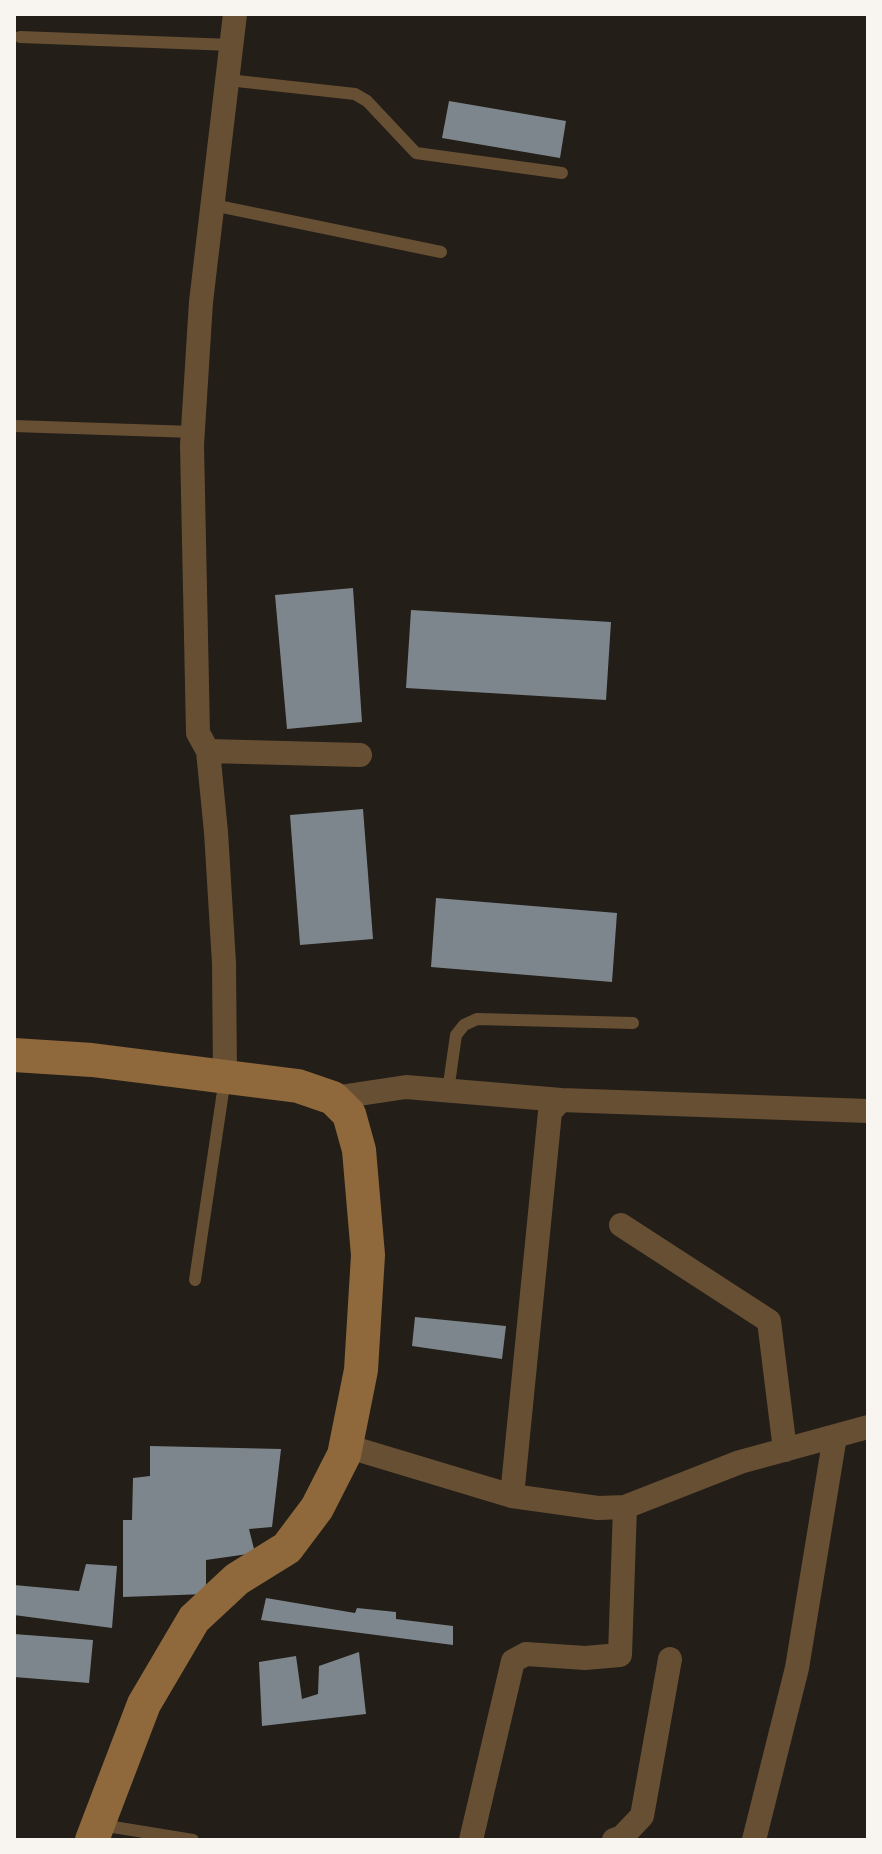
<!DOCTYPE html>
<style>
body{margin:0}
#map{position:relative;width:882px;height:1854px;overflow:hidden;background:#231e17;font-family:Raleway,sans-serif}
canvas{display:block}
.frame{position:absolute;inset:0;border:16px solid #f8f4f0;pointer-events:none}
</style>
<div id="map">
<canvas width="882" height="1854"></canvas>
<div class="frame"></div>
</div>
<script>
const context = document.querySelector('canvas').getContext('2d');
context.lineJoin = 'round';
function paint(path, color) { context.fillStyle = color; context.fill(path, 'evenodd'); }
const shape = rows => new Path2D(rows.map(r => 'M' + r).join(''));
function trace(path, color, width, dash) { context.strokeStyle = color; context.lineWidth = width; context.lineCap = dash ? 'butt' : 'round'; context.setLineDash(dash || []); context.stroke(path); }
const building = shape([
 [449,101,566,121,560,158,442,138],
 [353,588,362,722,287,729,275,595],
 [411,610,611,622,606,700,406,688],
 [363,809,373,939,300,945,290,815],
 [436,898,617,913,612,982,431,967],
 [415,1317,506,1326,502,1359,412,1346],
 [150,1446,281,1449,272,1527,249,1529,255,1553,206,1560,206,1594,123,1597,123,1520,132,1520,133,1478,150,1476],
 [86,1564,117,1566,112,1628,14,1615,14,1585,79,1591],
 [266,1598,355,1613,357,1608,396,1612,396,1619,453,1626,453,1645,261,1620],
 [14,1634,93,1640,89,1683,14,1677],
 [359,1652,366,1714,262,1726,259,1662,296,1656,302,1699,318,1694,319,1666]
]);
const lane = shape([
 [20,37,232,45],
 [228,80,355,94,367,101,416,153,562,173],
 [213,205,441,252],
 [14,426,193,432],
 [448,1091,456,1035,464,1025,477,1019,633,1023],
 [195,1280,225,1078],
 [101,1825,193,1840]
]);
const street = shape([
 [208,751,360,755],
 [225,1077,224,963,216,832,208,751,198,733,192,445,201,302,235,14],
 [333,1098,406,1087,561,1100,550,1112,512,1496,598,1508,625,1507,740,1462,868,1427],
 [561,1100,868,1111],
 [621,1225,769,1321,785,1450],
 [346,1446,512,1496],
 [471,1840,513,1661,526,1654,585,1658,620,1655,625,1507],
 [614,1840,622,1837,642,1816,670,1659],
 [754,1840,797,1668,835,1436]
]);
const secondary = shape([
 [14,1055,92,1060,298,1086,333,1098,349,1114,359,1150,368,1255,361,1370,344,1455,317,1508,287,1548,237,1579,194,1619,144,1704,92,1840]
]);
paint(building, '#7d868d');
trace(lane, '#674f34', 12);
trace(street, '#674f34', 24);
trace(secondary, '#8f693c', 34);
</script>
